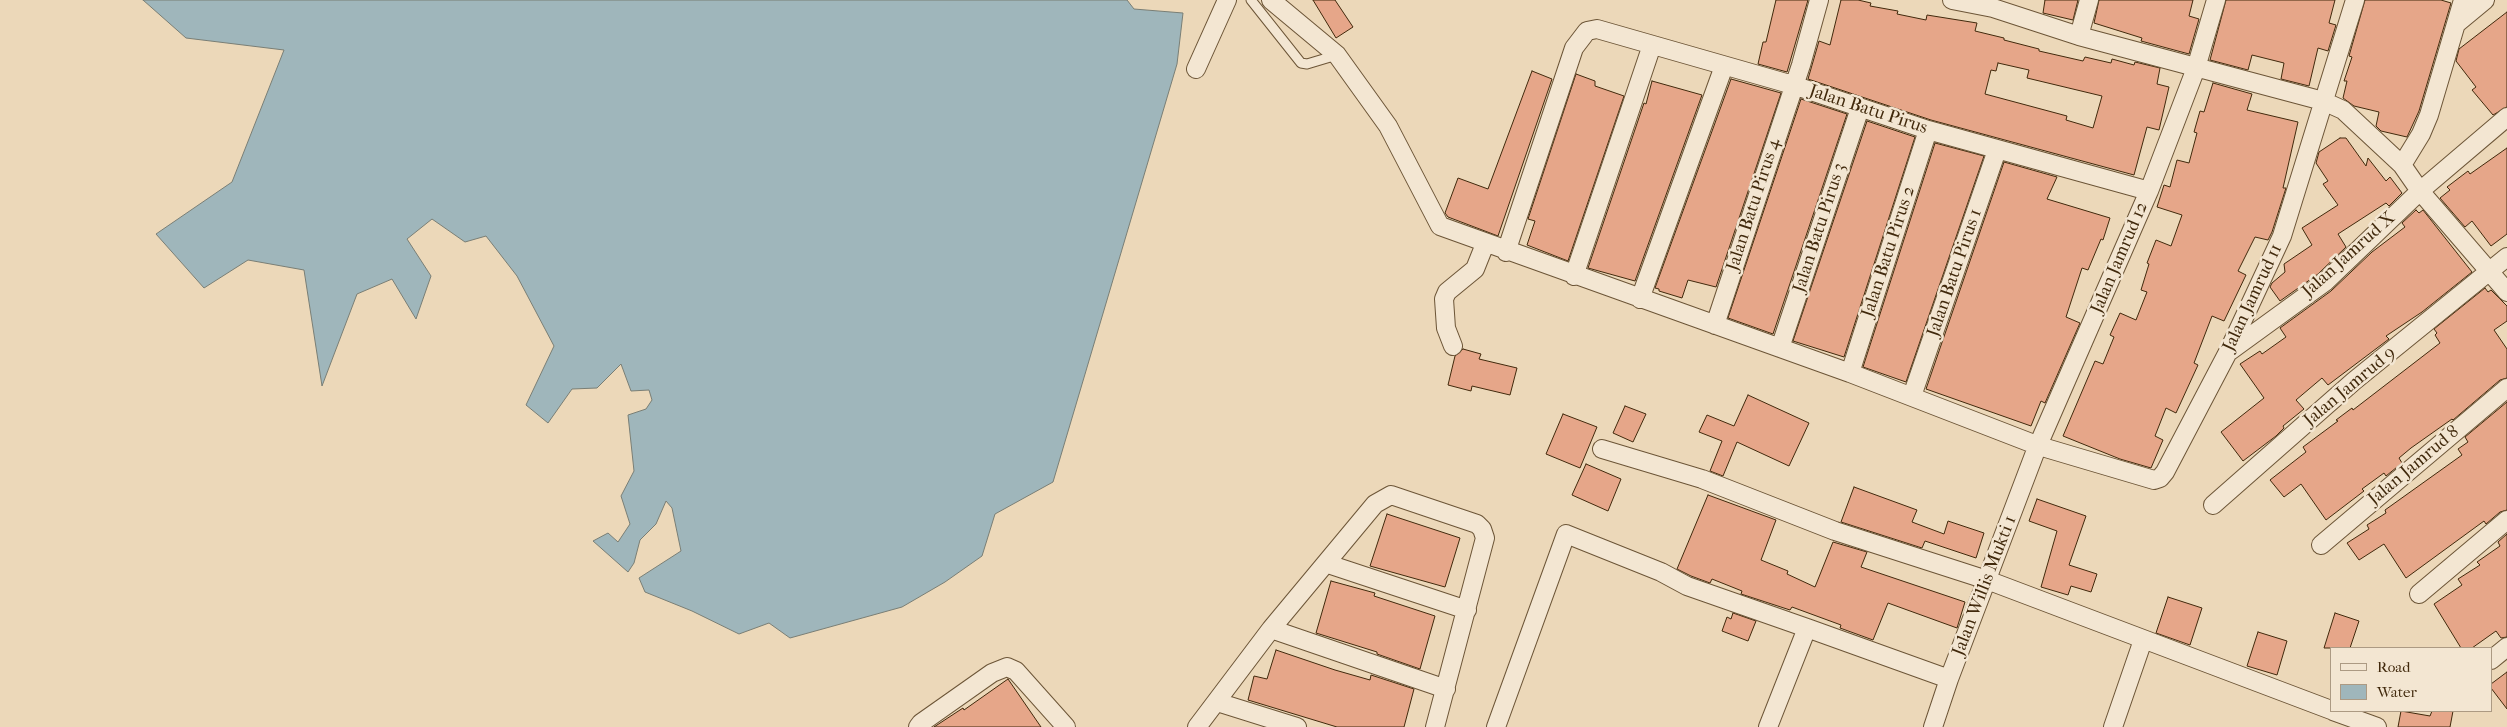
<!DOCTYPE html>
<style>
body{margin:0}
#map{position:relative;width:2507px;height:727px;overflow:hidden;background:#ecd8b9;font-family:"IM FELL French Canon",serif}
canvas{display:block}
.legend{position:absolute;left:2330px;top:647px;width:162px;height:65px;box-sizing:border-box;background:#f3e6d2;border:1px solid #ac9a83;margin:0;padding:6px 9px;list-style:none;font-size:15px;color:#41290c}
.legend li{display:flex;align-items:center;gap:10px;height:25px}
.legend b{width:25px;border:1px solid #ac9a83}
</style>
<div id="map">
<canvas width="2507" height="727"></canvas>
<ul class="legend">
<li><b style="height:6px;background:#f3e6d2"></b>Road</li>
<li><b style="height:14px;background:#9fb6bb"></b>Water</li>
</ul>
</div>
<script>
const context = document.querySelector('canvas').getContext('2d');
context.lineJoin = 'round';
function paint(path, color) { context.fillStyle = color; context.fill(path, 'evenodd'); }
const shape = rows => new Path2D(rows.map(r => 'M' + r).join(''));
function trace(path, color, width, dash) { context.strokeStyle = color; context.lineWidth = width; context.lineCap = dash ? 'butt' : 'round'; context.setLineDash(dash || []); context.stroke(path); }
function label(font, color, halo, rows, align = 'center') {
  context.font = font + ' "IM FELL French Canon",serif'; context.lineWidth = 5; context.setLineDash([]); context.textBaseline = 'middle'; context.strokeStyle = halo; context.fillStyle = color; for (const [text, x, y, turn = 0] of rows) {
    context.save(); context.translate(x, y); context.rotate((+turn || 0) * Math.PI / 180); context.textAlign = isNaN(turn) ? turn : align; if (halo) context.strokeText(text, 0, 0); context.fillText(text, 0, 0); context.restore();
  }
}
const water = shape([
 [143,0,1127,0,1134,9,1183,13,1177,64,1053,482,995,514,982,556,945,582,902,607,790,638,769,623,739,634,692,611,645,592,639,578,681,551,672,508,666,501,656,524,640,540,634,563,628,572,593,541,608,533,618,542,630,524,621,496,634,471,628,415,646,409,652,400,649,390,631,391,621,364,597,388,572,389,548,423,526,405,554,346,517,276,486,236,465,242,432,219,407,239,431,276,416,319,392,279,357,294,322,386,304,270,248,260,204,288,156,234,232,182,284,50,186,38,143,0]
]);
const building = shape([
 [1313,0,1335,0,1353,27,1336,38,1313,0],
 [1776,0,1808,0,1787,72,1758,64,1763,42,1766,42,1776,0],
 [1841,0,1858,0,1871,3,1870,6,1898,11,1897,14,1926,20,1927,15,1977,23,1975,31,2004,38,2004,40,2039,49,2039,51,2083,61,2085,57,2111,63,2112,59,2134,65,2135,62,2160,68,2157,84,2169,87,2159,130,2147,127,2134,175,1931,120,1808,79,1819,41,1830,45,1841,0],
 [1998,63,2029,70,2027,78,2102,96,2093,128,2066,120,2067,116,1985,94,1991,70,1996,71,1998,63],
 [2045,0,2078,0,2073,20,2043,13,2045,0],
 [2099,0,2193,0,2189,16,2199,19,2189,54,2141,41,2142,38,2094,23,2099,0],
 [2226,0,2335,0,2329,23,2336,25,2328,51,2318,48,2309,86,2281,79,2284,63,2252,55,2248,70,2210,60,2226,0],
 [2365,0,2441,0,2451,3,2419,111,2407,137,2381,131,2376,126,2379,112,2354,106,2343,98,2347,81,2344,81,2352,57,2349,56,2365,0],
 [2507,12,2507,107,2493,115,2472,90,2476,87,2456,61,2459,49,2507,12],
 [1532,71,1552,79,1498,236,1448,217,1445,213,1458,178,1488,189,1532,71],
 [1576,74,1595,81,1595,86,1624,96,1568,261,1527,245,1535,221,1528,219,1576,74],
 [1731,79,1781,93,1716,287,1688,280,1682,298,1659,291,1659,289,1655,288,1731,79],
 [1652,81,1702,95,1635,281,1588,268,1644,103,1646,104,1652,81],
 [2213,83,2252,94,2247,110,2298,122,2283,188,2286,188,2272,232,2268,240,2255,237,2238,271,2246,275,2224,321,2212,316,2194,363,2198,365,2176,413,2166,408,2155,436,2163,440,2151,468,2120,459,2063,436,2095,361,2103,364,2114,337,2110,335,2120,313,2136,320,2147,292,2141,290,2149,264,2147,263,2156,240,2171,246,2182,215,2157,207,2164,185,2170,187,2177,160,2189,163,2197,133,2194,132,2200,111,2204,112,2213,83],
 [1801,99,1847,114,1773,334,1728,318,1801,99],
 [1867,121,1915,137,1844,357,1793,341,1867,121],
 [2340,138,2346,138,2366,166,2368,158,2386,181,2390,177,2402,193,2389,206,2386,203,2338,234,2346,247,2318,274,2280,301,2270,287,2272,283,2285,272,2284,264,2312,245,2302,228,2338,205,2323,184,2328,181,2316,163,2319,152,2340,138],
 [1935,143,1984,156,1906,382,1863,367,1935,143],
 [2507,148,2507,234,2491,246,2472,221,2465,227,2440,198,2450,190,2447,187,2468,171,2470,174,2507,148],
 [2004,162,2057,177,2047,199,2110,218,2103,240,2101,239,2088,270,2082,268,2066,317,2080,323,2045,403,2041,401,2031,426,1926,389,2004,162],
 [2416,210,2419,213,2423,210,2472,272,2422,312,2386,336,2389,339,2328,385,2322,378,2296,400,2304,409,2283,426,2284,428,2276,436,2243,461,2221,432,2264,398,2240,364,2260,351,2262,354,2286,337,2280,328,2331,291,2372,252,2405,227,2402,223,2416,210],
 [2485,288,2488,292,2491,290,2507,306,2507,321,2494,330,2507,349,2507,378,2500,380,2453,420,2452,419,2411,448,2399,458,2402,463,2386,476,2384,473,2362,489,2364,491,2326,520,2301,484,2284,497,2270,480,2306,452,2303,447,2338,421,2336,420,2352,408,2353,410,2440,343,2435,335,2437,333,2434,329,2485,288],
 [1463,349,1481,354,1479,359,1517,368,1510,395,1472,386,1471,391,1448,385,1455,356,1463,349],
 [1748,395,1809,423,1789,466,1737,442,1723,476,1710,471,1722,441,1699,432,1707,415,1734,426,1748,395],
 [2507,402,2507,510,2500,512,2486,524,2484,521,2406,578,2384,544,2359,560,2347,543,2369,529,2367,525,2386,513,2385,510,2462,455,2458,449,2468,442,2465,437,2507,402],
 [1625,406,1646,414,1633,442,1613,433,1625,406],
 [1563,414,1597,427,1580,468,1546,454,1563,414],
 [1586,464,1621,479,1608,511,1572,495,1586,464],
 [1854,487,1917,510,1912,522,1944,534,1948,521,1984,533,1976,558,1925,541,1922,548,1841,522,1854,487],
 [1708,495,1776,520,1761,560,1788,571,1787,574,1815,587,1833,542,1867,552,1861,567,1965,602,1957,628,1888,603,1873,640,1840,628,1841,625,1792,607,1790,610,1741,594,1742,591,1712,579,1710,583,1691,576,1677,569,1708,495],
 [2037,499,2086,516,2069,565,2097,574,2091,592,2071,586,2068,595,2041,587,2057,531,2029,521,2037,499],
 [1387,514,1460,538,1445,587,1370,566,1387,514],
 [2507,534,2507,637,2501,638,2496,631,2472,648,2461,648,2434,604,2462,585,2458,579,2480,565,2477,562,2500,546,2498,542,2507,534],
 [1331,581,1375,593,1374,596,1435,616,1420,669,1377,654,1377,652,1316,633,1331,581],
 [2168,597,2202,608,2190,645,2156,633,2168,597],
 [1733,613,1756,621,1748,641,1722,631,1727,617,1731,619,1733,613],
 [2335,613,2359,621,2350,648,2324,648,2335,613],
 [2258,632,2287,641,2277,675,2247,666,2258,632],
 [1276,650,1335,670,1370,680,1371,675,1414,689,1404,727,1337,727,1248,700,1254,676,1267,679,1276,650],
 [2507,672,2507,709,2491,688,2491,684,2507,672],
 [1008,679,1041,727,934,727,963,708,964,710,1008,679],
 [2401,711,2430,716,2432,711,2453,711,2450,727,2398,727,2401,711]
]);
const service = shape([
 [1251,0,1301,63,1307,64,1337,55]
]);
const minor = shape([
 [1271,0,1337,55,1388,126,1440,226,1850,373,2039,446,2154,480,2160,478,2165,472,2228,352,2282,236,2355,0],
 [1952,0,1993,8,2079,36,2323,101,2343,110,2402,165,2420,191,2507,292],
 [2456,24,2485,0],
 [2079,36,2089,0],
 [1196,69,1227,0],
 [2402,165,2421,134,2429,115,2463,0],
 [1506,252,1574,48,1587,31,1597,29,1793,85,1928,130,2149,191],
 [1574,276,1652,45],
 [1640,299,1724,66],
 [1715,325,1801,65,1819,0],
 [1453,346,1446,328,1444,299,1447,292,1475,269,1485,244],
 [1780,348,1860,108],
 [2230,351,2325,282,2420,191,2507,117],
 [1850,373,1928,130],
 [1912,396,1997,150],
 [1602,449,1702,479,1835,531,1987,580,2331,710],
 [2213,505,2354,381,2507,257],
 [2321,545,2507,388],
 [1328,564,1467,610],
 [2419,594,2507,520],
 [1271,629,1446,689],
 [2491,660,2507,647],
 [1217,702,1297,727],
 [2333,711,2377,727],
 [918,727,921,723,992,673,1007,667,1016,671,1066,727],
 [1197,727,1271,629,1375,504,1391,495,1477,524,1482,529,1485,538,1435,727],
 [1496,727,1566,534,1661,572,1687,586,1807,628],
 [1768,727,1807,628,1949,679],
 [1933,727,1949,679,2036,450,2149,191,2196,68,2216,0],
 [2113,727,2143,640]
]);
const streetNames = [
 ["Jalan Batu Pirus",1868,110,18],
 ["Jalan Batu Pirus 4",1754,205,-72],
 ["Jalan Batu Pirus 3",1820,228,-72],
 ["Jalan Batu Pirus 2",1889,252,-72],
 ["Jalan Jamrud X",2349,255,-42],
 ["Jalan Jamrud 12",2120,258,-67],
 ["Jalan Batu Pirus 1",1955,273,-71],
 ["Jalan Jamrud 11",2253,298,-65],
 ["Jalan Jamrud 9",2350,387,-40],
 ["Jalan Jamrud 8",2414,466,-40],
 ["Jalan Willis Mukti 1",1985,586,-69]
];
paint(water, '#9fb6bb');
trace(water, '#797e75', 1);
paint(building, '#e6a689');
trace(building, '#41290c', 1);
trace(service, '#6c5537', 11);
trace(minor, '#6c5537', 20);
trace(service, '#f3e6d2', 9);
trace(minor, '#f3e6d2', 18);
label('18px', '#41290c', '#f3e6d2', streetNames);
</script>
